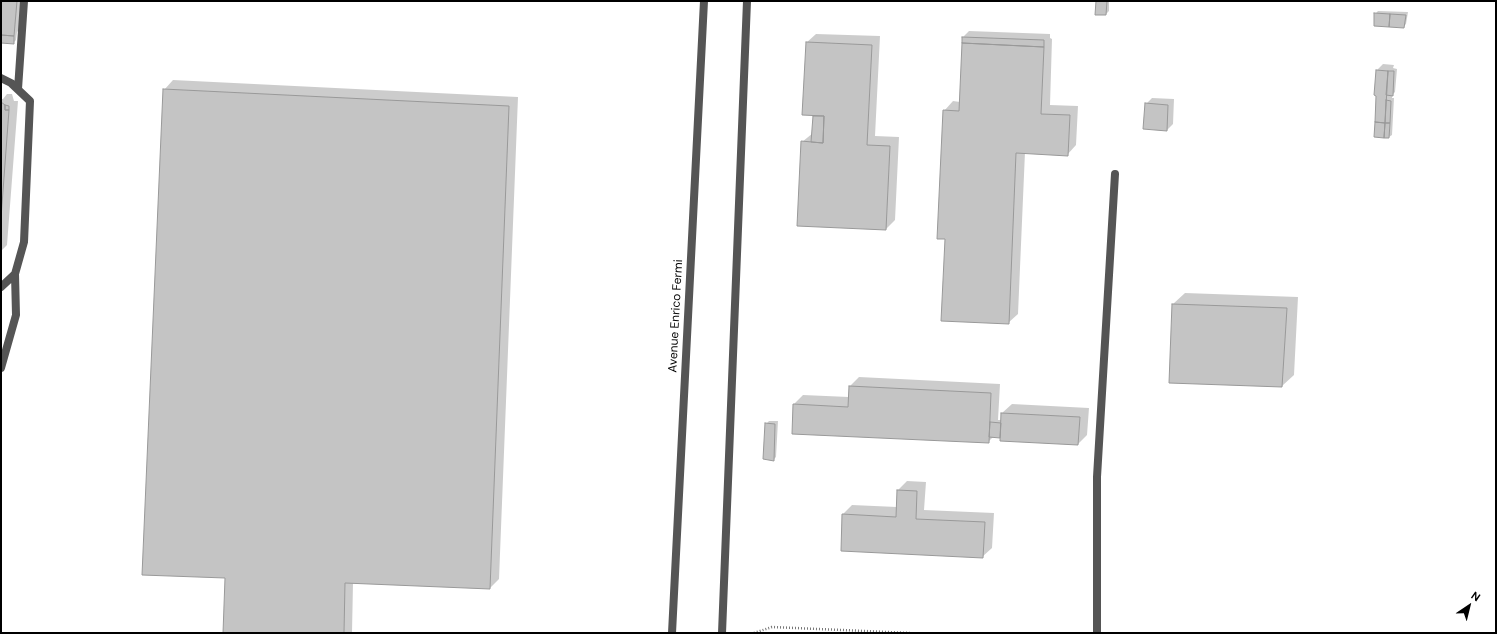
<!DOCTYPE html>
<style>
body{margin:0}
#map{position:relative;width:1497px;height:634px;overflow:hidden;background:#fff;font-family:"DM Sans",sans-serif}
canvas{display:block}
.frame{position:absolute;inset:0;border:2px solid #000;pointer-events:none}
.north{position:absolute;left:1449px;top:586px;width:40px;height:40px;-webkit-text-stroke:3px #fff;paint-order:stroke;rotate:35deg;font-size:11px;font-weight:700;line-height:16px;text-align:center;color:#000}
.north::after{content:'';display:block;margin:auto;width:14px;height:18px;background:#000;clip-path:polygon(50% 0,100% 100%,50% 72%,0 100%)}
</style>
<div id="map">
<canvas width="1497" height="634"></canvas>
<div class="frame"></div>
<div class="north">N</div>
</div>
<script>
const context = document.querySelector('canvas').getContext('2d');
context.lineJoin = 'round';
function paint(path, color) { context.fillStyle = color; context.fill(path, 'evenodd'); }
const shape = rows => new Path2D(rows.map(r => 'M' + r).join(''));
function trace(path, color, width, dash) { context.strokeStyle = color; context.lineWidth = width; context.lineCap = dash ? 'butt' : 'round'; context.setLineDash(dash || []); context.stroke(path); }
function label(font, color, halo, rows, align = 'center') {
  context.font = font + ' "DM Sans",sans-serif'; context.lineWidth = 3; context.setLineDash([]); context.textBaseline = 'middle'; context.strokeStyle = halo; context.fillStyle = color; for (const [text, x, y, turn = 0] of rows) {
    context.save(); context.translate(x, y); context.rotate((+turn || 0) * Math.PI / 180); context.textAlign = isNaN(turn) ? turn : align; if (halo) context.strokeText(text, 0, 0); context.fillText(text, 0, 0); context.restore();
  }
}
const shadow = shape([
 [1,1,25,1,23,26,17,32,16,40,13,43,1,42],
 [1097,1,1109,1,1109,11,1106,14],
 [1378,11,1408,12,1406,24,1404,26,1375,14],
 [969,31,1050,34,1050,38,1052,39,1050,105,1078,106,1076,145,1067,155,1025,152,1018,314,1008,323,946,238,944,111,953,101,960,102,963,37],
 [816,34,880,36,875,136,899,137,895,220,886,229,802,142,813,133,814,115,806,43],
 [1383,64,1394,65,1393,68,1397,69,1395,92,1392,95,1392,98,1394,98,1392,135,1389,137,1376,122,1376,71],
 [173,80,518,97,499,579,490,588,353,583,352,633,224,633,226,577,164,90],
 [7,94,12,94,14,101,18,101,7,245,1,251,1,99,3,99],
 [1152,98,1174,99,1173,124,1167,130,1146,104],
 [1185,293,1298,297,1294,375,1282,386,1173,304],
 [859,377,1000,384,998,420,1002,420,1002,413,1012,404,1089,408,1087,435,1078,444,1001,435,1000,436,994,436,988,442,794,404,803,395,849,397,850,386],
 [769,421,778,421,776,457,773,460,766,424],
 [907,481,926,482,924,510,994,513,992,548,982,557,843,514,852,505,897,507,898,490]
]);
const building = shape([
 [1,1,17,1,14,36,1,35,1,1],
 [1096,1,1107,1,1106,15,1095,15,1096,1],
 [1374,13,1390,14,1389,27,1374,26,1374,13],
 [1390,14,1406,15,1404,28,1389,27,1390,14],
 [1,35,14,36,14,44,1,43,1,35],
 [962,37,1044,40,1044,47,962,43,962,37],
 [806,42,872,45,867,145,890,146,886,230,797,226,801,141,823,143,824,116,802,115,806,42],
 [962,43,1044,47,1041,114,1070,115,1068,156,1016,153,1009,324,941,321,945,239,937,239,943,110,959,111,962,43],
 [1376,70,1388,71,1385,123,1375,122,1376,96,1374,95,1376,70],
 [1388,71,1394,71,1393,96,1386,95,1388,71],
 [163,89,509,106,490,589,345,583,344,633,223,633,225,578,142,575,163,89],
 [1386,100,1391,101,1390,123,1385,123,1386,100],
 [1,102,5,105,5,110,9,110,1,218,1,102],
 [1145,103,1168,105,1167,131,1143,129,1145,103],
 [5,105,9,106,9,110,5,110,5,105],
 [813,116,824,116,823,143,811,142,813,116],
 [1375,122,1385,123,1384,138,1374,137,1375,122],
 [1385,123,1390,123,1389,138,1384,138,1385,123],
 [1172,304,1287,308,1282,387,1169,383,1172,304],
 [849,386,991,393,989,443,792,434,793,404,848,407,849,386],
 [1001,413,1080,417,1078,445,1000,441,1001,413],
 [990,422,1001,423,1000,438,989,437,990,422],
 [765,423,775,424,774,461,763,459,765,423],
 [897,490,917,491,916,519,985,522,983,558,841,551,842,514,896,517,897,490]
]);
const path = shape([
 [754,633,772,627,911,633]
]);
const service = shape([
 [1,78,11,83,30,101,24,242,15,274,1,287],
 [18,89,24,1],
 [1,368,16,315,15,274],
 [1097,633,1097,477,1115,174]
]);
const tertiary = shape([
 [672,633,704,1],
 [722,633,747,1]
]);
const streetNames = [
 ["Avenue Enrico Fermi",676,316,-87]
];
paint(shadow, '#0003');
paint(building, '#c4c4c4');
trace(building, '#999', 1);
trace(path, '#777', 2.5, [1, 2]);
trace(service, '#555', 8);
trace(tertiary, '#555', 8);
label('12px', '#000', '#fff', streetNames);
</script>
